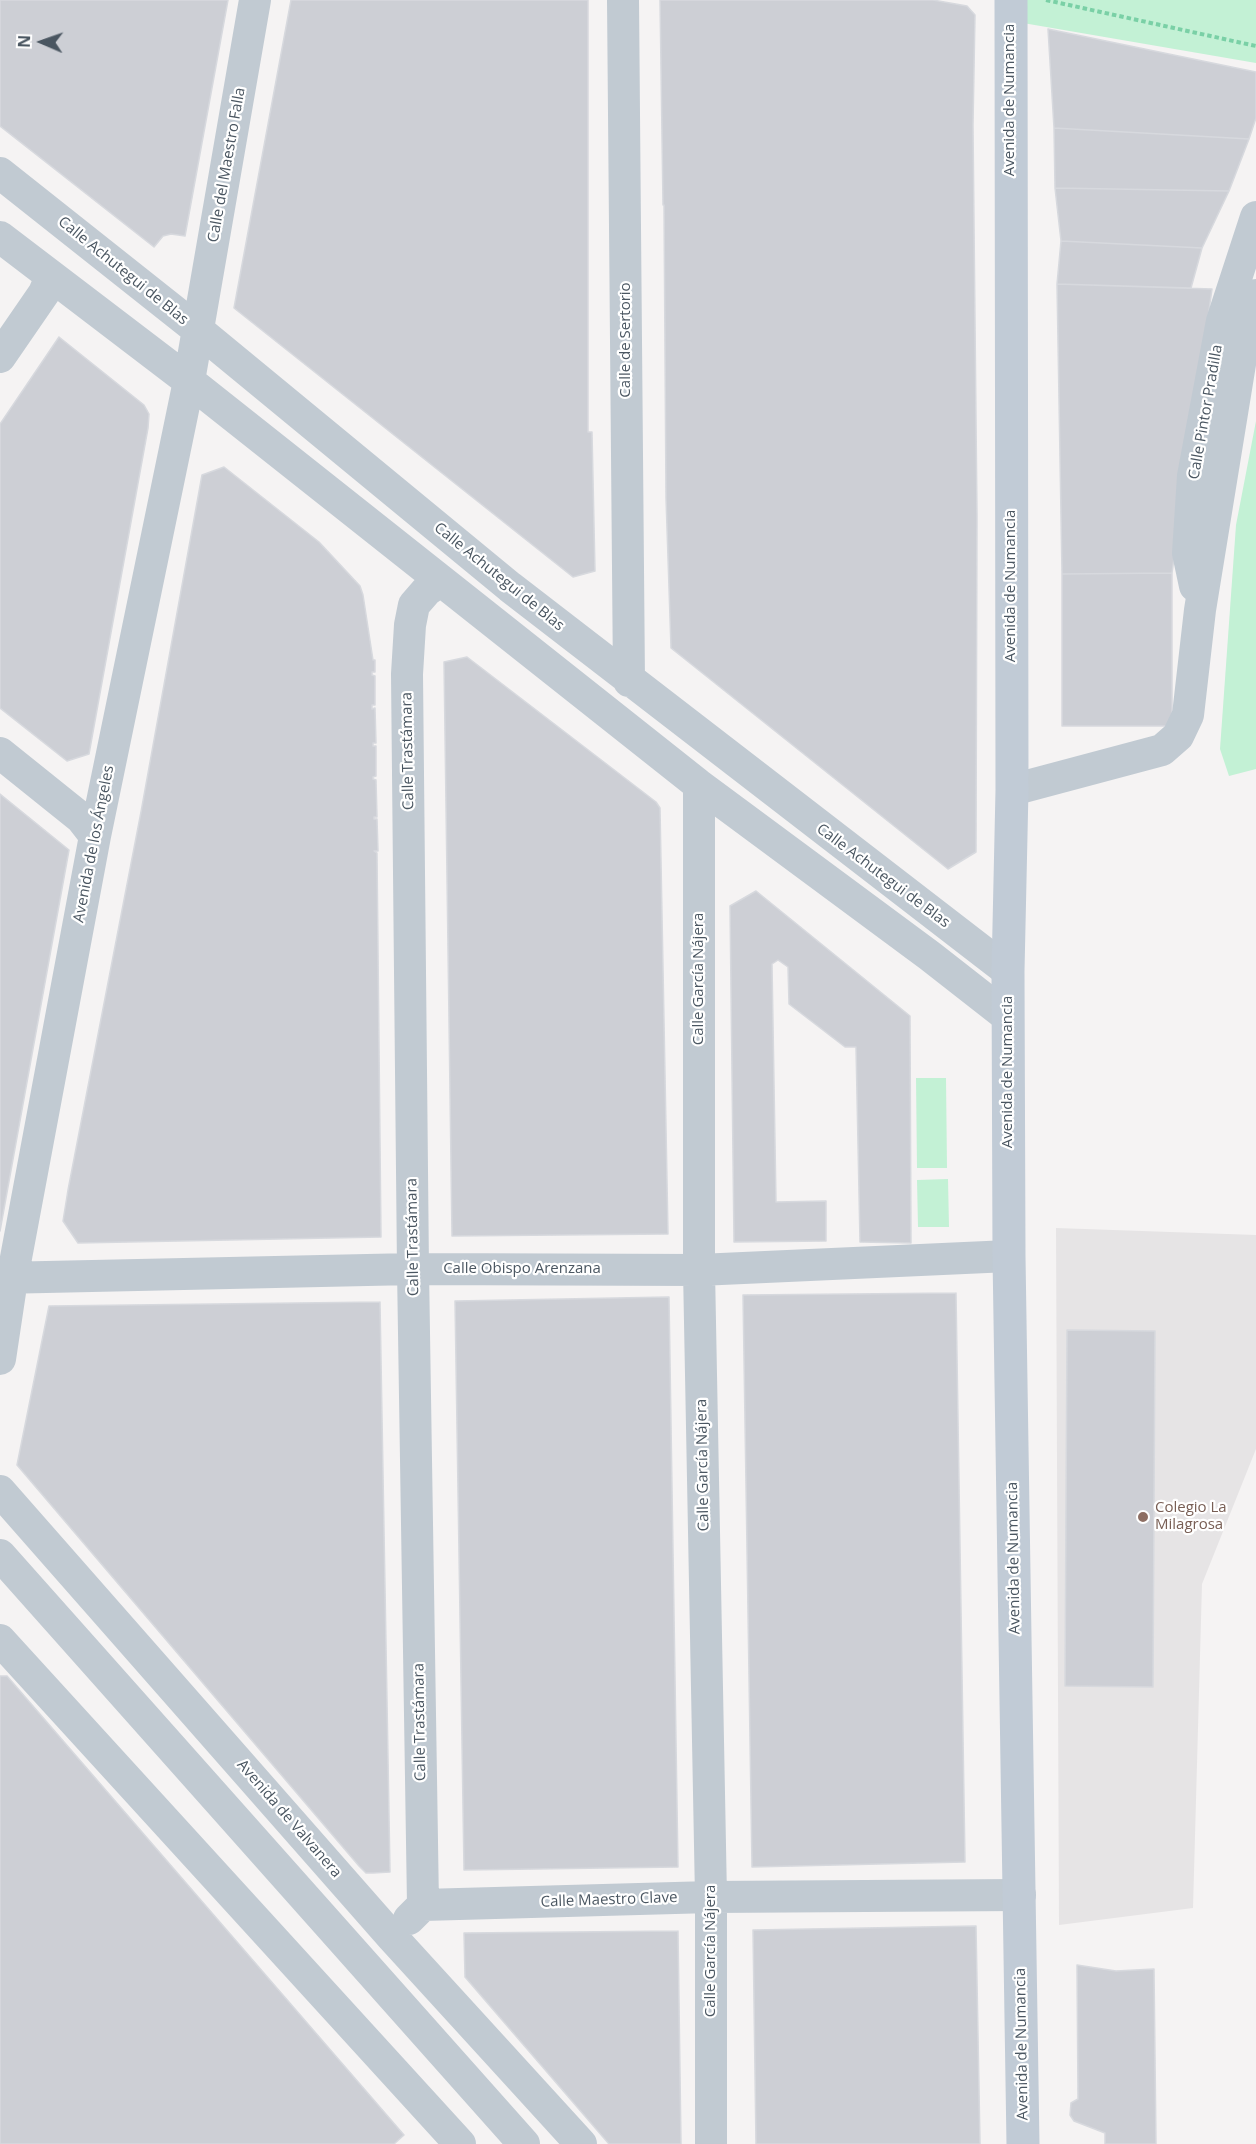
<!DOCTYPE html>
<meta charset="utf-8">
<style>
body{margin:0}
#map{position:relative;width:1256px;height:2144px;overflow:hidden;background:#f5f3f3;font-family:"Open Sans",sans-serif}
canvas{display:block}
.north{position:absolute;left:12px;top:12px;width:60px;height:60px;-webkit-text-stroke:4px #fff;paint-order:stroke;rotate:272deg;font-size:16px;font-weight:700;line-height:24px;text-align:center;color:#4a5661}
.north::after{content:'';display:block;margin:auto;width:21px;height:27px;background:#4a5661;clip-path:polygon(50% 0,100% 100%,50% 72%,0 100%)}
</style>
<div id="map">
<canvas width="1256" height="2144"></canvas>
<div class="north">N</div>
</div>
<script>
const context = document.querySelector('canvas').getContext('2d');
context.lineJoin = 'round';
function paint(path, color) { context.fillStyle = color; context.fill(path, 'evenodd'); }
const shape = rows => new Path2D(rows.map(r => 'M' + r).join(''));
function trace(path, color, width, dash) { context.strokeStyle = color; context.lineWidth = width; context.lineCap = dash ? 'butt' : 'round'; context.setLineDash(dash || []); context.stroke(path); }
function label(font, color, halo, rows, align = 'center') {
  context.font = font + ' "Open Sans",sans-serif'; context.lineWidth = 4.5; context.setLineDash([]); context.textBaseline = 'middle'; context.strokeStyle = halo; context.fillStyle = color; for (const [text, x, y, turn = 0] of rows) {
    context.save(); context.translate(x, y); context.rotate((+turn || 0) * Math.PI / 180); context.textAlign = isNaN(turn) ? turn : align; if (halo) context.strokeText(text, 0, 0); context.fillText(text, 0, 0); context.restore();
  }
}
const education = shape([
 [1056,1228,1256,1235,1256,1449,1202,1584,1193,1908,1059,1925]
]);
const green = shape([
 [1022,0,1256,0,1256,63,1023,23],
 [1256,421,1256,769,1229,776,1220,749,1236,525],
 [916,1078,946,1078,947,1168,917,1168],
 [948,1179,949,1227,918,1227,917,1180]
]);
const building = shape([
 [0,0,228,0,185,236,171,234,163,236,154,247,0,126,0,0],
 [291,0,588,0,588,432,592,432,595,571,573,577,234,308,291,0],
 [660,0,933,0,967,6,975,15,973,125,977,516,976,852,948,869,671,648,666,498,664,205,663,205,660,0],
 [1048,29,1256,72,1256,118,1249,139,1054,128,1048,29],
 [1054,128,1249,139,1229,191,1055,188,1054,128],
 [1055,188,1229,191,1202,248,1061,241,1055,188],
 [1061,241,1202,248,1191,288,1057,284,1061,241],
 [1057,284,1212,289,1172,573,1062,574,1057,284],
 [59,337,144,405,149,414,148,428,89,754,67,761,0,708,0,424,59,337],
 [224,467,319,542,360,586,363,595,373,660,375,660,375,672,372,672,372,675,375,676,375,705,372,705,372,709,375,708,376,743,373,743,373,746,376,746,376,776,373,777,373,779,376,780,377,817,374,817,374,819,377,819,378,851,374,851,377,853,381,1237,78,1243,63,1221,68,1190,141,812,202,475,224,467],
 [1172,573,1172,726,1062,726,1062,574,1172,573],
 [467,657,656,802,660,808,668,1234,452,1236,444,662,467,657],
 [0,794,69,850,0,1231,0,794],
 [756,891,910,1016,911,1243,860,1242,856,1047,845,1047,789,1004,788,967,778,960,772,964,776,1202,826,1201,826,1241,734,1242,730,906,756,891],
 [956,1293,965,1862,752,1867,743,1295,956,1293],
 [669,1297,678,1867,464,1870,455,1301,669,1297],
 [380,1302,390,1872,373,1873,366,1873,359,1866,17,1465,49,1306,380,1302],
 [1067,1330,1155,1331,1153,1687,1065,1686,1067,1330],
 [0,1676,7,1676,404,2135,394,2144,0,2144,0,1676],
 [976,1926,980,2144,756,2144,753,1930,976,1926],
 [678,1931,681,2144,609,2144,465,1977,464,1933,678,1931],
 [1077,1965,1116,1971,1154,1969,1156,2144,1105,2144,1105,2133,1074,2121,1070,2115,1071,2103,1078,2099,1077,1965]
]);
const path = shape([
 [1046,0,1256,46]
]);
const street = shape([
 [623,0,629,681],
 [0,173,198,330,510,587,1008,971],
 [0,237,189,381,699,785,930,956,1008,1017],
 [0,357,44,293,51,276],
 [1195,586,1188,553,1193,476,1222,321,1256,217],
 [0,753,81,818,95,836],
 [699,785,699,1270,711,1897,711,2144],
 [1012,790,1162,750,1178,736,1188,715,1200,610,1246,327,1256,295],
 [0,1278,413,1269,699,1270,1009,1256],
 [0,1359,12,1279,95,836,189,381,255,0],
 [0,1491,392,1937,581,2144],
 [0,1555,524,2144],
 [0,1640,460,2144],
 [423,1905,413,1269,407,674,410,625,414,605,427,590,441,581],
 [409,1919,423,1905,711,1897,1020,1895]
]);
const secondary = shape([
 [1011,0,1012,790,1008,971,1009,1256,1023,2144]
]);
const markers = [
 [1143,1517,6,"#8d6e63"]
];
const streetNames = [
 ["Avenida de Numancia",1010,100,-90],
 ["Calle del Maestro Falla",227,165,-80],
 ["Calle Achutegui de Blas",123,271,39],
 ["Calle de Sertorio",626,340,-90],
 ["Calle Pintor Pradilla",1206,412,-80],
 ["Calle Achutegui de Blas",499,577,39],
 ["Avenida de Numancia",1011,586,-90],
 ["Calle Trastámara",408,751,-91],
 ["Avenida de los Ángeles",94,844,-79],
 ["Calle Achutegui de Blas",883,876,37],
 ["Calle García Nájera",699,979,-90],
 ["Avenida de Numancia",1008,1072,-90],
 ["Calle Trastámara",413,1237,-91],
 ["Calle Obispo Arenzana",522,1269],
 ["Calle García Nájera",703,1465,-91],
 ["Avenida de Numancia",1014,1558,-91],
 ["Calle Trastámara",420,1722,-91],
 ["Avenida de Valvanera",289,1819,49],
 ["Calle Maestro Clave",609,1900,-2],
 ["Calle García Nájera",711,1951,-90],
 ["Avenida de Numancia",1022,2044,-91]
];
const educationNames = [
 ["Colegio La",1155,1508],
 ["Milagrosa",1155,1525]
];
paint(education, '#e6e4e5');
paint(green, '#c3f1d5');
paint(building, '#cdcfd5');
trace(building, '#d7d9de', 1.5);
trace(path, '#7ad0a6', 4, [4.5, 3]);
trace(street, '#c1cad2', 32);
trace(secondary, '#c1cbd6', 33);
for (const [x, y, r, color] of markers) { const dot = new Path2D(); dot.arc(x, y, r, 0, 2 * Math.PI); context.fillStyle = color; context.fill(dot); trace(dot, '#fff', 2); }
label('15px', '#4a5661', '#fff', streetNames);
label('15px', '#785e54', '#fff', educationNames, 'left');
</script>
